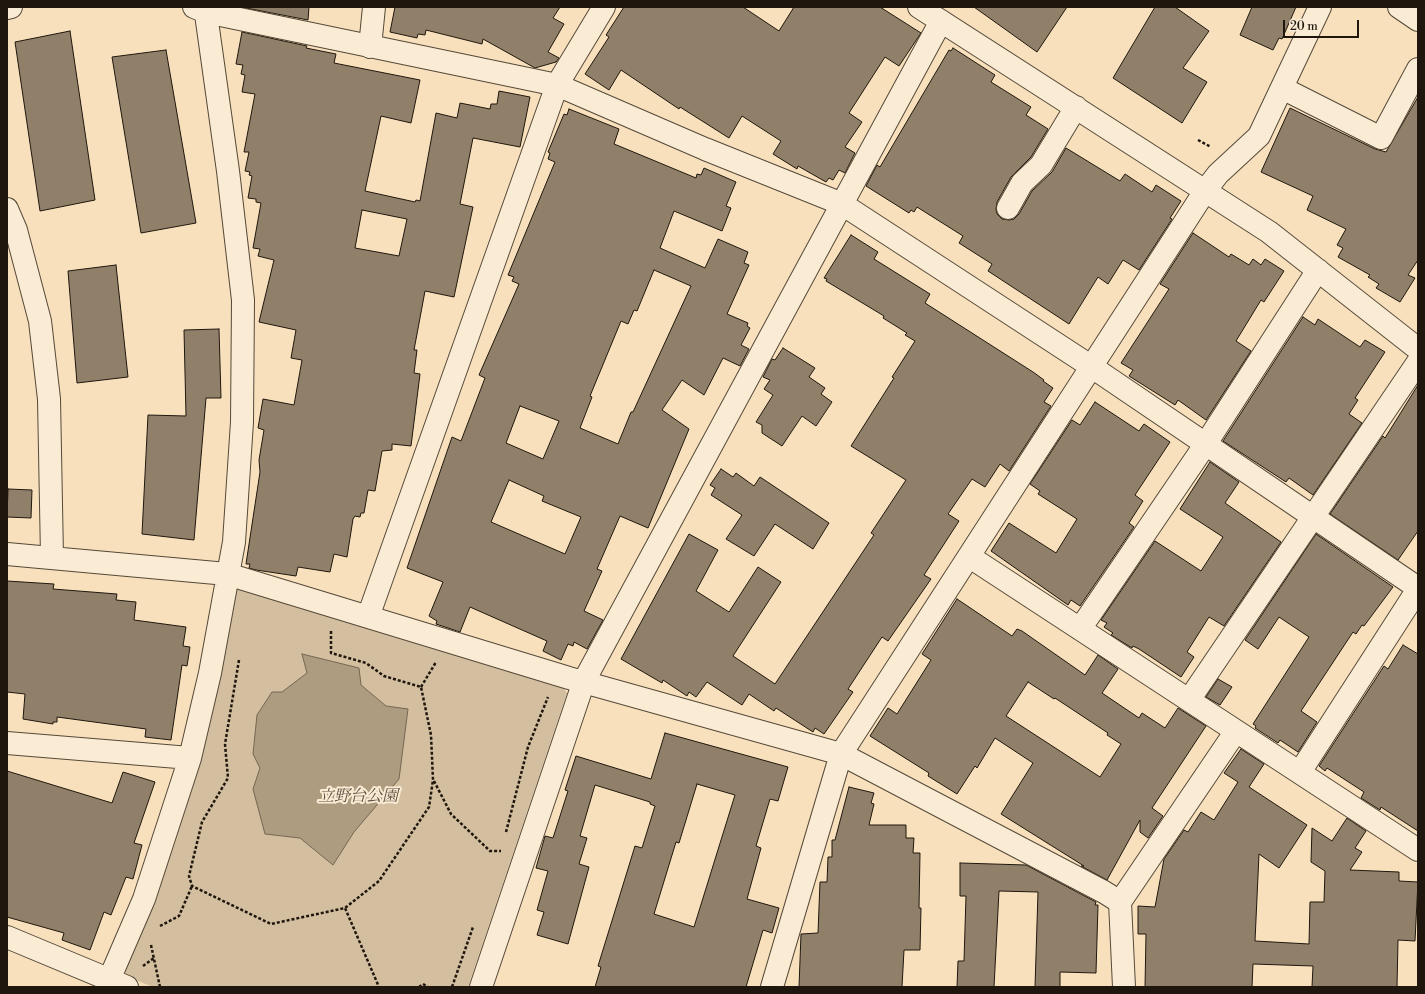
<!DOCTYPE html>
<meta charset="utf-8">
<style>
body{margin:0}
#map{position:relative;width:1425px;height:994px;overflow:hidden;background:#f8e0bd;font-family:"Libre Bodoni",serif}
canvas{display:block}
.frame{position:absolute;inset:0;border:8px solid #1f170d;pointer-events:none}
.scale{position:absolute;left:1283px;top:20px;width:76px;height:18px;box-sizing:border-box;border:2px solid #1f170d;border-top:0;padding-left:5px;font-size:12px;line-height:14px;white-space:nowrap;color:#1f170d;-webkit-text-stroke:3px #faebd4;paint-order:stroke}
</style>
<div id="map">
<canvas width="1425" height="994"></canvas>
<div class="frame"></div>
<div class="scale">20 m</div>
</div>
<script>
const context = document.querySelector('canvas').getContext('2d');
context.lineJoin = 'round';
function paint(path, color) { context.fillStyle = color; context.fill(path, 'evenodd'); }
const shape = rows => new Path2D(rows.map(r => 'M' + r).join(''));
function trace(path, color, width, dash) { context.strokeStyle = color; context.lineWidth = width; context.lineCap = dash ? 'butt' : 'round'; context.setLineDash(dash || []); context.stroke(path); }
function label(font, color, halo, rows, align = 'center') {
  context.font = font + ' "Libre Bodoni","Noto Serif JP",serif'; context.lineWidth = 4; context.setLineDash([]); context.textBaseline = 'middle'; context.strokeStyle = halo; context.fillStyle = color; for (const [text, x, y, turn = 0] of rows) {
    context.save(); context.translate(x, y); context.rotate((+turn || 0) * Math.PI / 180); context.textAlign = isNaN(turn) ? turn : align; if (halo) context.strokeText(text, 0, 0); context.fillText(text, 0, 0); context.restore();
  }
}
const green = shape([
 [241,587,561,685,567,693,468,987,153,987,128,977,124,970,234,592]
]);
const water = shape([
 [302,654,359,668,361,685,386,706,408,709,399,779,354,832,333,865,300,838,265,834,253,789,260,768,253,754,257,715,272,692,282,692,307,673,302,654]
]);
const building = shape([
 [246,7,309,7,308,20,246,8,246,7],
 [395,7,560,7,553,18,564,24,548,52,559,58,556,62,535,68,483,39,482,44,426,30,425,35,418,34,417,38,390,32,395,7],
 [624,7,743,7,779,31,794,7,880,7,921,33,899,66,885,57,849,113,862,122,845,147,855,153,845,173,839,170,833,180,829,178,826,182,798,166,797,169,773,154,781,141,742,116,729,138,680,107,679,109,621,70,609,90,585,74,609,37,606,35,624,7],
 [974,7,1067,7,1037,52,974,7],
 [1155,7,1175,7,1209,31,1183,68,1207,82,1182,123,1113,78,1155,7],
 [1252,7,1296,7,1282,39,1279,38,1273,50,1240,35,1252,7],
 [70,31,95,200,40,211,15,42,70,31],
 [242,32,307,46,306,48,336,54,334,63,420,80,411,123,381,116,365,191,415,202,416,200,420,201,436,113,457,118,460,103,490,109,491,104,497,104,499,91,530,97,520,147,473,138,460,204,473,207,454,297,425,291,414,350,417,350,414,373,420,374,411,446,392,444,392,450,382,451,375,491,368,490,364,513,361,513,360,517,355,516,353,519,347,557,334,554,330,572,298,567,296,576,256,570,249,568,250,564,246,564,260,472,259,460,264,430,258,428,263,399,294,405,302,360,291,358,296,330,259,322,274,260,258,256,260,249,253,248,261,203,256,202,256,199,248,198,252,176,249,175,250,172,245,171,249,152,244,152,255,94,242,92,245,75,241,74,243,65,236,64,242,32],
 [362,210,407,219,399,256,355,248,362,210],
 [953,48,995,75,991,82,1031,107,1026,115,1048,129,1031,157,1011,177,997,202,996,209,997,214,1002,219,1009,220,1014,219,1019,214,1032,191,1052,172,1066,148,1120,181,1125,174,1152,192,1156,185,1181,201,1170,218,1172,219,1139,270,1123,260,1108,284,1098,277,1069,324,988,271,992,264,959,243,963,236,917,207,914,212,911,210,909,213,866,186,877,165,880,167,949,50,951,51,953,48],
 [166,50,196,223,141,233,112,57,166,50],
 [1418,97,1418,260,1408,275,1415,278,1400,302,1376,288,1379,284,1368,277,1370,275,1338,257,1343,248,1337,245,1346,229,1307,210,1313,196,1261,172,1290,108,1375,149,1386,152,1418,97],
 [569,109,619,129,614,144,619,146,696,178,697,174,701,175,704,168,736,182,726,206,731,208,722,231,674,211,660,248,705,268,718,239,748,252,744,263,749,265,727,314,748,323,747,326,750,328,741,345,749,349,740,366,723,358,704,395,682,380,662,410,689,429,648,528,620,516,597,569,602,571,584,611,603,620,587,649,574,642,573,646,568,644,561,660,543,651,547,641,470,607,460,632,436,624,437,621,429,616,443,582,407,568,452,437,461,441,485,378,479,375,519,284,512,281,514,277,508,275,555,162,548,159,550,153,548,152,564,114,567,115,569,109],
 [654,270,691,286,633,412,631,412,618,444,580,428,592,397,590,396,621,321,628,324,634,310,637,311,654,270],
 [520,406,559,421,543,459,506,443,520,406],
 [509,480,544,496,542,501,581,517,565,554,491,522,509,480],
 [1193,233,1229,257,1231,254,1249,265,1253,259,1261,265,1265,259,1284,271,1264,302,1261,300,1236,341,1251,351,1206,420,1178,400,1175,405,1129,376,1133,370,1121,363,1169,289,1160,284,1193,233],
 [851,235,878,252,874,259,930,294,925,303,1033,372,1044,380,1043,381,1053,388,1044,402,1051,406,1009,471,1000,464,985,487,972,479,948,514,959,521,924,575,931,579,888,641,882,637,848,689,853,692,824,734,815,728,813,732,776,708,774,711,749,694,742,705,707,682,696,697,689,692,687,696,663,680,662,683,621,659,689,534,718,550,696,591,729,612,758,567,781,582,733,656,775,684,874,535,871,533,906,480,851,446,894,378,892,377,915,341,905,335,907,333,883,318,884,316,826,281,827,279,824,278,851,235],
 [116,265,128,377,77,383,68,271,116,265],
 [1303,317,1315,325,1318,319,1360,347,1365,340,1385,352,1355,398,1358,400,1349,414,1362,423,1313,495,1289,478,1286,482,1223,441,1303,317],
 [219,329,221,398,206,398,194,540,142,534,148,415,186,416,184,330,219,329],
 [783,348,815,368,809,377,825,388,821,394,832,402,816,426,802,416,782,446,762,433,762,425,756,422,773,395,764,389,770,380,763,377,772,359,775,360,783,348],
 [1418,385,1418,531,1398,560,1330,514,1383,436,1385,438,1418,385],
 [1095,402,1139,431,1144,424,1170,442,1135,495,1143,501,1129,523,1134,527,1080,606,1071,600,1068,605,991,551,1009,523,1056,553,1077,519,1038,494,1040,491,1030,484,1072,420,1080,425,1095,402],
 [1210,462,1239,482,1225,503,1281,542,1224,626,1209,617,1187,652,1194,657,1181,677,1139,649,1133,646,1132,648,1111,635,1113,633,1104,627,1107,623,1101,620,1155,541,1201,571,1223,537,1180,509,1210,462],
 [721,469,733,477,736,473,754,486,760,477,829,523,813,549,775,524,754,556,726,539,742,515,711,495,715,488,710,485,721,469],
 [8,489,32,490,31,518,7,517,8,489],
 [1316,534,1393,587,1364,626,1362,625,1356,634,1353,632,1301,711,1317,722,1298,752,1280,740,1278,743,1255,728,1256,726,1253,724,1309,637,1279,617,1258,649,1245,640,1316,534],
 [7,581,54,584,53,589,117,594,116,600,136,602,134,620,186,627,183,646,190,647,187,666,182,665,171,740,145,737,146,729,57,717,57,722,53,722,53,724,23,719,25,694,7,692,7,581],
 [957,599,1012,636,1017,629,1022,631,1085,675,1098,655,1118,669,1102,693,1139,718,1142,713,1165,728,1178,708,1206,726,1152,808,1163,816,1148,838,1140,832,1140,820,1107,880,1081,866,1084,866,1001,814,1033,763,995,738,977,768,975,766,957,794,928,776,929,773,870,736,888,708,897,714,931,660,922,654,957,599],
 [1028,682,1054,699,1055,698,1108,733,1107,735,1121,744,1100,777,1006,716,1028,682],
 [1403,645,1418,654,1418,831,1384,809,1381,807,1380,810,1361,798,1364,792,1327,768,1325,771,1319,766,1384,666,1388,669,1403,645],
 [1218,679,1232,687,1220,705,1206,697,1218,679],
 [665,733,788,767,778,801,770,799,756,846,761,848,747,899,779,908,772,933,763,930,746,987,595,987,601,967,598,966,635,846,642,848,655,806,650,804,650,802,595,785,580,836,587,838,579,864,589,867,568,944,537,935,544,912,537,910,548,871,536,868,545,836,553,838,568,791,565,790,576,756,651,779,665,733],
 [697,784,735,795,694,927,654,914,676,842,679,843,697,784],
 [1241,749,1264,764,1249,787,1307,825,1279,868,1259,854,1255,941,1309,944,1310,902,1324,902,1325,871,1311,862,1312,828,1332,841,1347,818,1366,831,1355,848,1362,852,1350,870,1399,872,1399,881,1418,882,1415,941,1398,940,1397,987,1312,987,1313,966,1253,964,1252,987,1145,987,1146,934,1138,934,1138,906,1155,907,1164,859,1184,830,1188,832,1201,812,1214,820,1238,782,1224,773,1241,749],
 [7,771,112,803,123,772,155,782,134,843,142,845,133,879,126,877,111,915,104,912,90,950,62,940,64,933,7,917,7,771],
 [849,787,874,793,871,803,874,804,869,825,906,825,906,838,914,838,913,853,920,853,919,908,921,908,920,950,904,950,902,987,799,987,801,934,818,933,820,882,827,882,828,857,832,857,832,840,835,840,849,787],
 [960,863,1026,865,1096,902,1095,905,1098,905,1096,973,1060,972,1060,987,1035,987,1038,892,999,891,994,987,957,987,958,961,964,961,966,896,960,896,960,863]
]);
const path = shape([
 [1198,140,1211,147],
 [331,631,331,653,366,663,384,676,421,687,431,735,433,780,429,807,379,881,345,908],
 [239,660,225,744,228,778,202,822,189,876,192,886,271,924,345,908,379,987],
 [421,687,436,662],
 [434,781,451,814,490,851,501,851],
 [506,832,528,747,548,697],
 [160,926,179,916,192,886],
 [151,945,160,987],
 [143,966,154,958],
 [419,987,423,984,428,987],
 [452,987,473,927]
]);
const minor = shape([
 [194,7,206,12,557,85,705,149,842,204,1092,367,1418,588],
 [919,7,1269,232,1418,349],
 [1399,7,1418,20],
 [7,8,11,7],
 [370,47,374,7],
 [1282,88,1381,138,1418,69],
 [1008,208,1022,183,1041,165,1076,107],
 [7,209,16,230,40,321,49,399,52,557],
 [7,554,227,574,569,678,841,754,1104,892,1120,902],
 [970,557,1418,850],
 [368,617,557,85,604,7],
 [1080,629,1205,445,1318,270],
 [1189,700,1418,362],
 [7,743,190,758,210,673,234,542,242,422,243,300,228,171,205,7],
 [1300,772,1418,589],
 [7,937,127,987],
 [109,980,144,899,190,758],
 [481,987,584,681,941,21],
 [772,987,841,754,1205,191,1218,174,1259,136,1320,7],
 [1124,987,1120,902,1236,731]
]);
const parkNames = [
 ["立野台公園",358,797]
];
paint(green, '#d3be9f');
paint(water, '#ae9c81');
trace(water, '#756753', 1);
paint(building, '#908069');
trace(building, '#1f170d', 1);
trace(minor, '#554939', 24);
trace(path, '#1f170d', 2.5, [3, 2]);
trace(minor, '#faebd4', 22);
label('italic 16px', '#5e5140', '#faebd4', parkNames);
</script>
